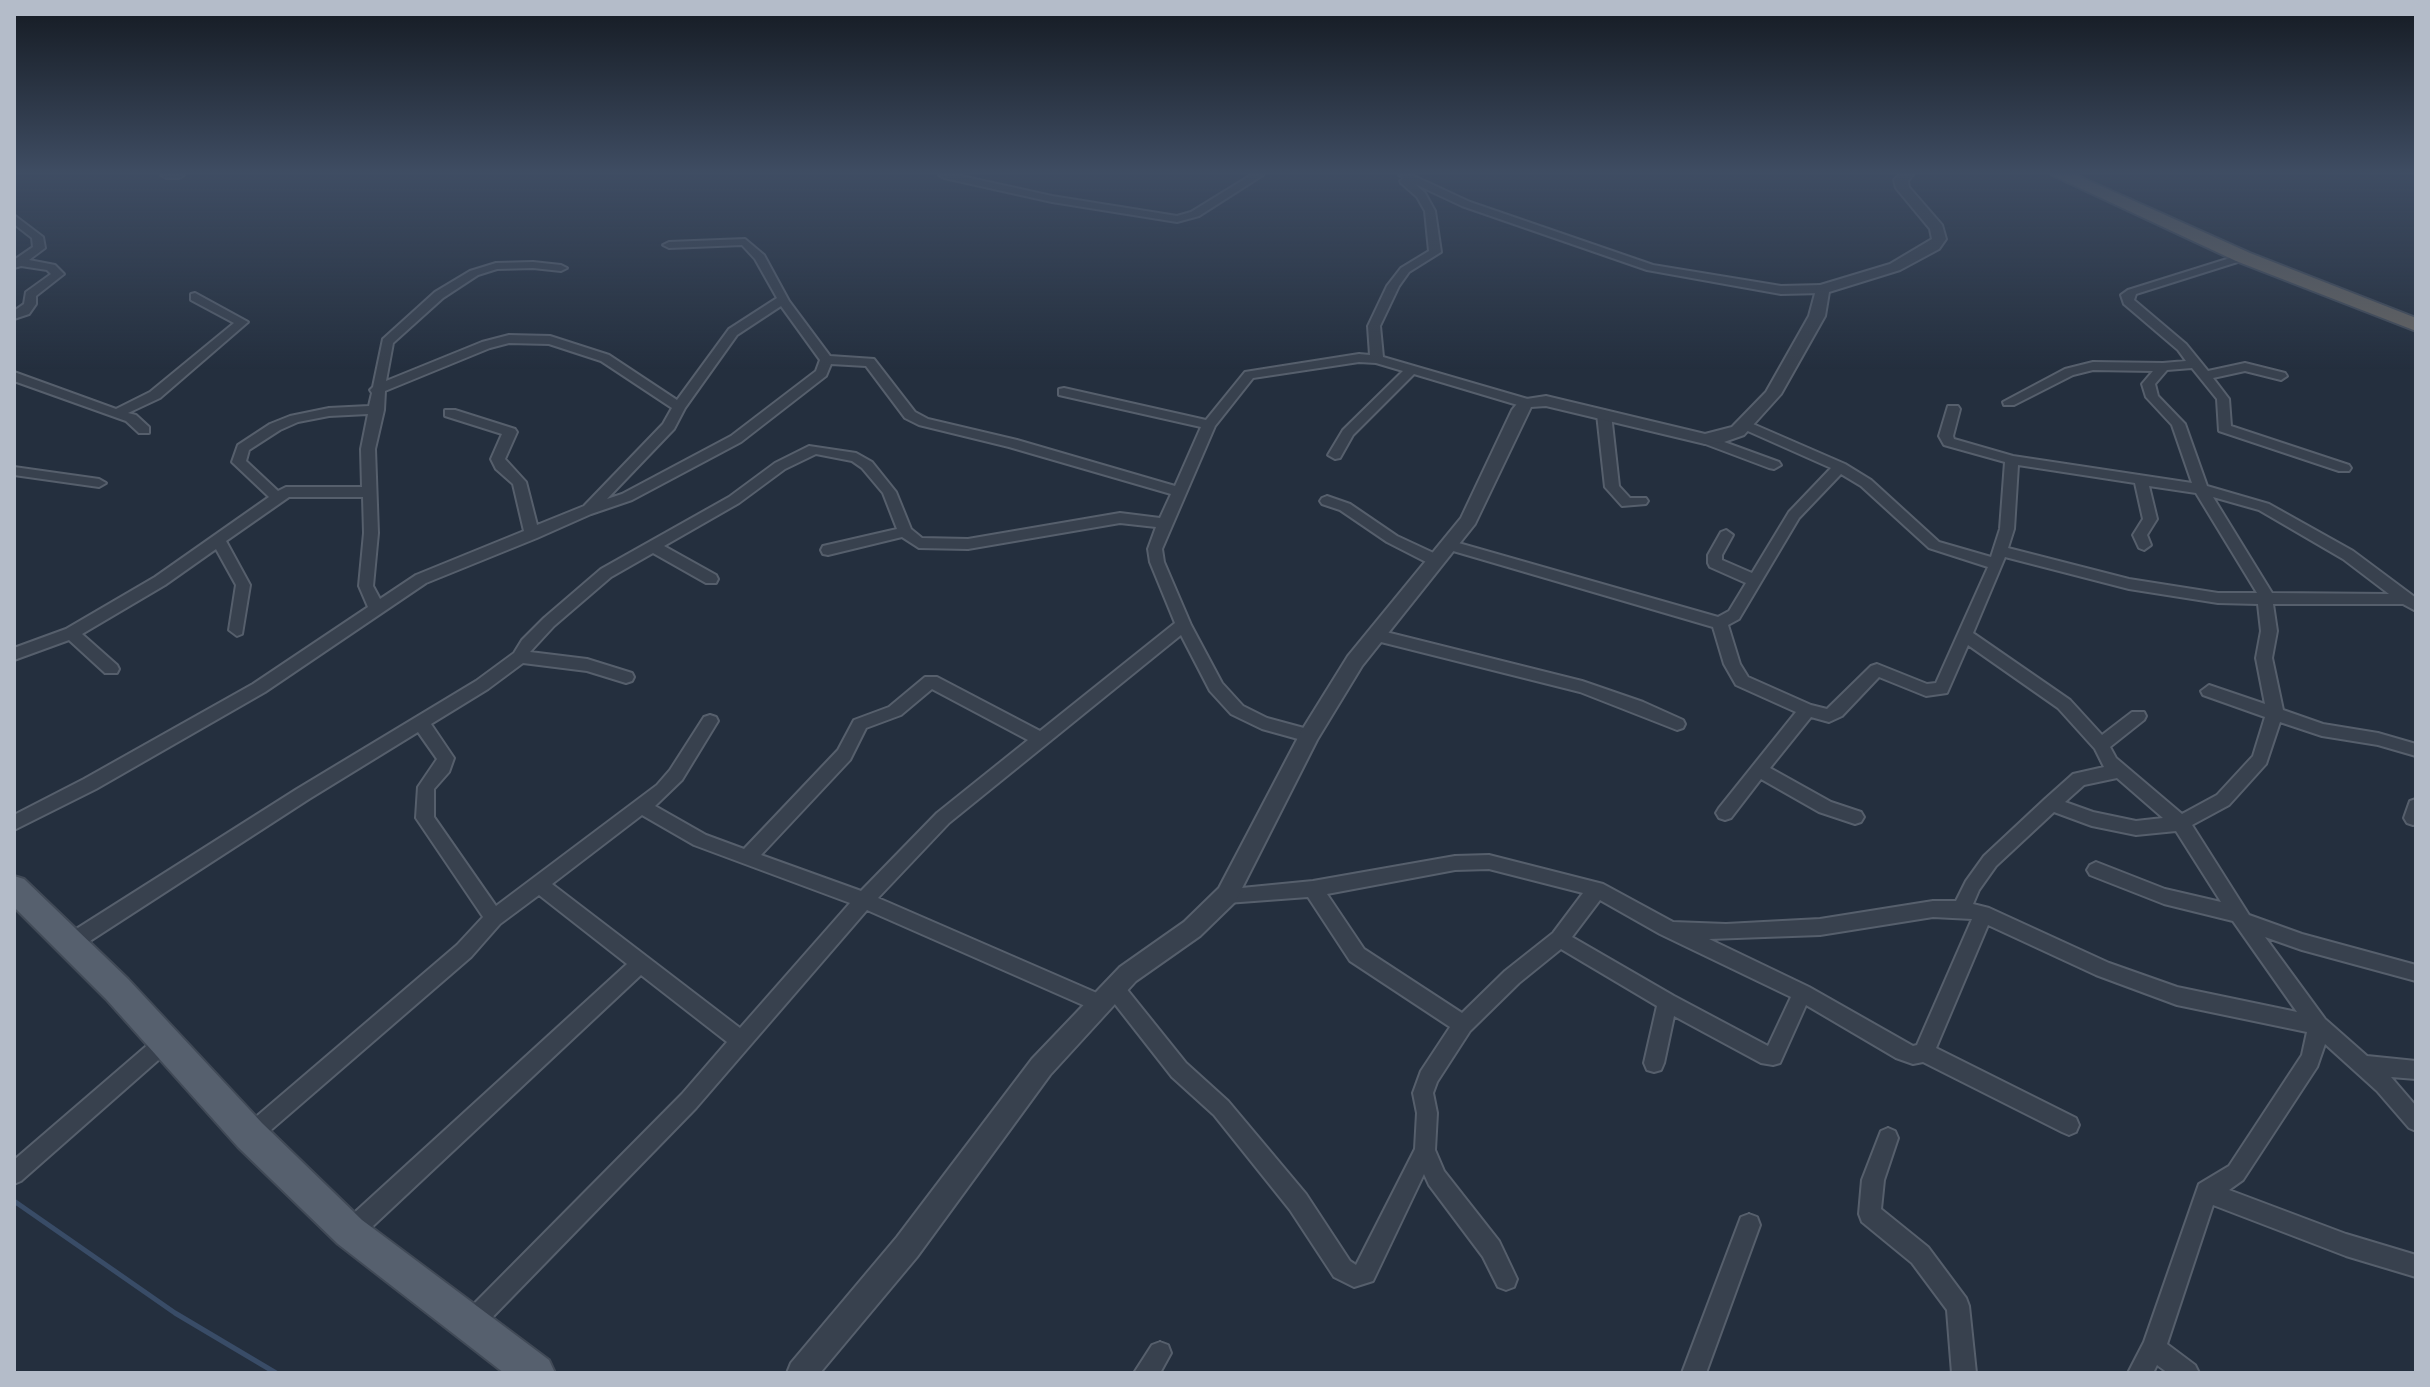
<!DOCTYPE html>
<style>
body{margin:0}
#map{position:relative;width:2430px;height:1387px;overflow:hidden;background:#242f3e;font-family:Ubuntu,sans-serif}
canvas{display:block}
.frame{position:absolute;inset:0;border:16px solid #b4bcc9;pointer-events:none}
</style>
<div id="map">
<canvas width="2430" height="1387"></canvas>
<div class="frame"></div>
</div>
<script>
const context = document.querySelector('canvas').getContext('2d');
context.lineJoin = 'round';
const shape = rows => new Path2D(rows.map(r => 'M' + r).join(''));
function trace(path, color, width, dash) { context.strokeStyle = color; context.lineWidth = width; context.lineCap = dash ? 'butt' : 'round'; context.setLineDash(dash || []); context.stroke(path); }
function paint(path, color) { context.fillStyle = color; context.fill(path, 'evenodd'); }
const stream = shape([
 [14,1201,175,1313,276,1373]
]);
const minor = shape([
 [161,175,184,175,179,178,166,178,161,175],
 [939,175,957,175,1052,196,1177,216,1191,212,1251,175,1263,175,1199,216,1177,222,1052,202,944,178,939,175],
 [1399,175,1412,175,1470,202,1653,265,1781,286,1822,285,1828,289,1822,293,1781,294,1647,270,1462,206,1415,184,1425,193,1435,211,1441,252,1409,272,1399,286,1380,326,1383,357,1531,400,1531,406,1521,406,1414,374,1353,435,1340,458,1335,459,1328,455,1343,430,1403,371,1376,363,1359,362,1253,378,1215,426,1162,549,1164,562,1191,625,1222,683,1243,706,1267,718,1315,731,1317,736,1315,741,1309,742,1262,729,1231,714,1210,691,1181,635,949,823,878,898,1106,997,1109,1003,1106,1009,1099,1012,1092,1009,867,910,696,1108,477,1333,469,1336,461,1333,458,1325,461,1317,682,1094,727,1042,641,975,358,1240,350,1243,342,1240,339,1232,342,1224,627,964,539,895,500,924,471,957,257,1142,250,1145,243,1142,240,1135,243,1128,457,945,483,917,416,818,418,787,437,759,418,732,309,799,76,950,69,952,62,950,60,944,62,938,297,789,476,681,514,653,522,640,544,618,601,569,729,497,775,463,809,446,856,453,872,462,896,492,911,529,922,538,968,539,1120,513,1160,518,1171,494,1009,447,919,425,905,418,866,366,831,364,826,376,741,442,632,500,591,514,537,538,426,583,265,692,96,789,14,830,14,815,84,779,253,684,368,607,359,586,364,533,363,497,289,497,226,541,250,585,242,634,237,636,229,630,236,585,216,549,165,585,82,634,117,665,119,669,117,673,105,673,69,640,14,660,14,648,66,629,155,577,269,497,232,462,238,445,270,424,290,416,329,408,369,406,372,393,370,390,373,387,383,339,435,292,470,271,496,263,533,262,561,265,567,268,561,271,533,268,497,269,478,275,443,298,393,343,386,381,482,342,509,335,550,336,609,355,677,400,729,329,777,298,755,259,742,245,669,248,663,245,669,242,745,239,764,255,789,301,830,356,874,359,915,412,928,419,1017,440,1175,486,1201,427,1059,395,1059,389,1064,388,1206,420,1245,372,1359,354,1370,355,1368,326,1387,286,1401,268,1429,251,1425,211,1417,197,1401,183,1400,181,1403,178,1399,175],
 [781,306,820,360,816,371,731,436,622,494,607,499,674,429,685,408,737,335,781,306],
 [509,343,549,344,601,361,672,408,663,424,584,506,537,525,526,482,505,459,517,432,515,429,455,410,445,410,445,416,502,434,491,459,496,469,513,484,524,531,416,575,380,599,373,586,378,533,375,449,384,410,385,391,490,348,509,343],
 [368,414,361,449,362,487,286,487,278,491,246,461,249,450,280,430,298,422,329,416,368,414],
 [816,454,852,461,862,468,883,493,897,529,823,546,821,550,823,554,828,555,902,537,919,548,968,549,1120,523,1156,527,1148,549,1150,562,1175,623,1040,731,937,677,925,677,889,707,854,720,838,750,744,849,706,835,655,806,682,780,718,721,716,717,710,715,704,717,670,770,657,785,496,906,434,817,434,789,449,772,454,758,431,724,488,689,523,663,587,671,626,683,632,681,634,677,632,673,587,659,530,652,554,626,611,577,653,553,706,583,716,583,718,579,716,575,664,546,739,503,785,469,816,454],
 [932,689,1028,740,937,813,861,891,761,855,850,760,866,728,901,715,932,689],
 [642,815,694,845,850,903,740,1028,552,884,642,815],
 [14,215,43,237,45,248,29,260,55,265,64,274,36,296,36,304,29,314,14,319,14,311,24,304,26,292,51,274,47,270,21,266,14,268,14,260,33,247,32,238,14,224,14,215],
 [2243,254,2247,255,2247,259,2136,294,2134,300,2186,344,2208,371,2245,363,2285,373,2287,376,2281,380,2245,371,2213,378,2229,399,2231,426,2349,465,2351,468,2349,471,2339,471,2219,431,2217,399,2192,368,2167,370,2155,384,2158,396,2185,424,2207,486,2269,504,2353,551,2416,598,2416,611,2403,604,2273,604,2277,631,2272,658,2283,710,2323,724,2378,733,2416,744,2416,756,2378,745,2322,736,2280,722,2266,764,2229,805,2192,825,2249,915,2302,934,2416,965,2416,981,2302,950,2265,937,2325,1019,2367,1056,2416,1061,2416,1079,2391,1077,2416,1106,2416,1131,2409,1128,2377,1091,2325,1044,2317,1067,2243,1180,2229,1190,2346,1234,2416,1255,2416,1277,2346,1256,2213,1205,2167,1344,2195,1365,2199,1373,2168,1373,2157,1365,2153,1373,2128,1373,2144,1342,2199,1184,2229,1166,2302,1055,2307,1032,2177,1005,2096,975,1988,925,1936,1048,2076,1118,2079,1125,2076,1132,2069,1135,2062,1132,1923,1062,1913,1064,1896,1058,1806,1005,1780,1063,1773,1065,1761,1063,1674,1016,1664,1063,1661,1070,1654,1072,1647,1070,1644,1063,1657,1006,1561,949,1519,983,1470,1031,1437,1082,1433,1093,1437,1113,1435,1150,1444,1171,1499,1241,1517,1279,1514,1287,1506,1290,1498,1287,1483,1257,1429,1185,1424,1174,1373,1281,1354,1287,1334,1277,1290,1210,1214,1115,1172,1077,1107,994,1104,988,1107,982,1114,979,1121,982,1186,1063,1228,1101,1306,1194,1350,1261,1356,1265,1415,1149,1417,1113,1413,1093,1421,1071,1450,1027,1350,961,1308,897,1227,903,1221,900,1218,895,1221,890,1313,881,1455,856,1489,855,1603,884,1673,922,1726,924,1820,919,1933,901,1956,901,1966,881,1984,856,2045,799,2073,774,2104,767,2095,749,2058,708,1968,645,1947,693,1926,696,1879,677,1842,716,1829,722,1811,717,1770,768,1831,802,1861,812,1864,817,1861,822,1855,824,1819,812,1761,779,1731,818,1725,820,1719,818,1716,813,1719,808,1796,712,1736,685,1724,664,1713,627,1443,548,1441,545,1443,542,1448,540,1718,617,1729,611,1746,583,1710,567,1708,563,1708,555,1721,532,1726,530,1733,535,1722,555,1722,560,1752,573,1789,512,1831,468,1741,428,1741,422,1746,421,1845,464,1871,480,1939,542,1991,557,2000,529,2005,462,1944,445,1939,436,1948,406,1958,406,1960,409,1953,436,1954,439,2013,456,2192,483,2172,425,2146,397,2142,384,2153,371,2093,370,2073,375,2014,405,2004,405,2003,402,2065,369,2093,362,2163,363,2186,361,2178,350,2124,304,2121,295,2128,290,2243,254],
 [2018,465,2135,483,2143,519,2133,535,2139,548,2144,550,2151,545,2147,535,2157,519,2149,486,2196,493,2257,593,2218,593,2129,579,2008,548,2014,529,2018,465],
 [1841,474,1861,486,1929,548,1988,567,1936,683,1927,684,1877,664,1871,666,1827,709,1811,705,1748,677,1740,664,1728,625,1739,619,1799,518,1841,474],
 [2213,497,2259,510,2343,559,2389,594,2272,593,2213,497],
 [2005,557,2129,589,2218,603,2258,604,2261,631,2256,658,2265,704,2209,685,2201,691,2203,695,2265,717,2253,756,2217,795,2182,814,2116,758,2110,747,2144,720,2146,716,2144,712,2132,712,2102,735,2070,700,1973,633,2005,557],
 [2117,778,2163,818,2136,821,2093,812,2065,802,2084,785,2117,778],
 [2054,812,2092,826,2136,835,2176,831,2221,902,2165,889,2096,862,2090,865,2087,870,2090,875,2164,904,2233,921,2297,1012,2177,987,2109,963,1989,908,1973,904,1979,890,1996,866,2054,812],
 [1489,869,1583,893,1553,933,1505,971,1462,1013,1364,949,1327,894,1455,870,1489,869],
 [1600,900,1660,934,1791,997,1768,1046,1674,996,1572,937,1600,900],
 [1933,917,1972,919,1917,1045,1913,1046,1809,987,1709,939,1820,935,1933,917],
 [195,293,248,322,160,398,128,413,136,415,149,427,149,433,139,433,126,421,14,381,14,372,116,409,150,392,234,323,191,300,191,294,195,293],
 [1604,410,1611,414,1619,486,1630,498,1646,498,1648,501,1646,504,1622,506,1605,487,1597,414,1604,410],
 [1705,435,1779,462,1781,465,1774,469,1769,468,1700,442,1700,436,1705,435],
 [14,467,99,479,106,483,99,487,14,475,14,467],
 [1327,496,1350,504,1397,536,1440,556,1442,560,1440,564,1430,564,1387,542,1340,510,1322,504,1320,501,1322,498,1327,496],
 [1374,629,1582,681,1643,702,1683,720,1685,724,1683,728,1677,730,1580,692,1369,639,1366,635,1374,629],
 [2416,799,2416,824,2413,825,2407,823,2404,818,2410,801,2416,799],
 [165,1033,172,1036,175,1042,172,1048,21,1181,14,1184,14,1160,158,1036,165,1033],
 [1888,1128,1895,1131,1898,1138,1884,1180,1881,1209,1928,1247,1966,1298,1969,1306,1976,1373,1952,1373,1947,1310,1912,1263,1862,1222,1859,1214,1862,1180,1881,1131,1888,1128],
 [1749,1214,1757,1217,1760,1225,1706,1373,1682,1373,1741,1217,1749,1214],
 [1160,1342,1168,1345,1171,1353,1160,1373,1134,1373,1152,1345,1160,1342]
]);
const tertiary = shape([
 [1899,175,1913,175,1908,181,1909,187,1942,225,1946,239,1939,249,1900,270,1829,292,1825,316,1781,394,1744,435,1724,442,1705,444,1546,406,1531,407,1475,524,1362,666,1317,740,1235,902,1200,936,1136,981,1050,1075,917,1257,820,1373,787,1373,791,1363,897,1237,1032,1059,1120,967,1184,922,1219,888,1302,730,1348,656,1461,518,1512,410,1520,400,1546,396,1705,434,1732,427,1766,392,1809,316,1817,286,1890,264,1932,239,1930,229,1896,188,1894,180,1899,175]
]);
const primary = shape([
 [14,876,24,879,128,979,262,1123,362,1220,549,1360,555,1373,504,1373,338,1244,238,1147,106,999,14,907,14,876]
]);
const trunk = shape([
 [2052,175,2076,175,2250,253,2416,318,2416,331,2236,261,2052,175]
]);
trace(stream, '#394c67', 5);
trace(minor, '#565f6c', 4);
trace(tertiary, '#565f6c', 4);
trace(primary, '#414a57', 4);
trace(trunk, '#434c59', 4);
paint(minor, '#38414e');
paint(tertiary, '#38414e');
paint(primary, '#56606e');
paint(trunk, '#656462');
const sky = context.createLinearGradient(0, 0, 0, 369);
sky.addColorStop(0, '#141a22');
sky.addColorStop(0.47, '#3f4d63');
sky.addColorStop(1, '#3f4d6300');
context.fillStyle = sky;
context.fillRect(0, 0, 2430, 369);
</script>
